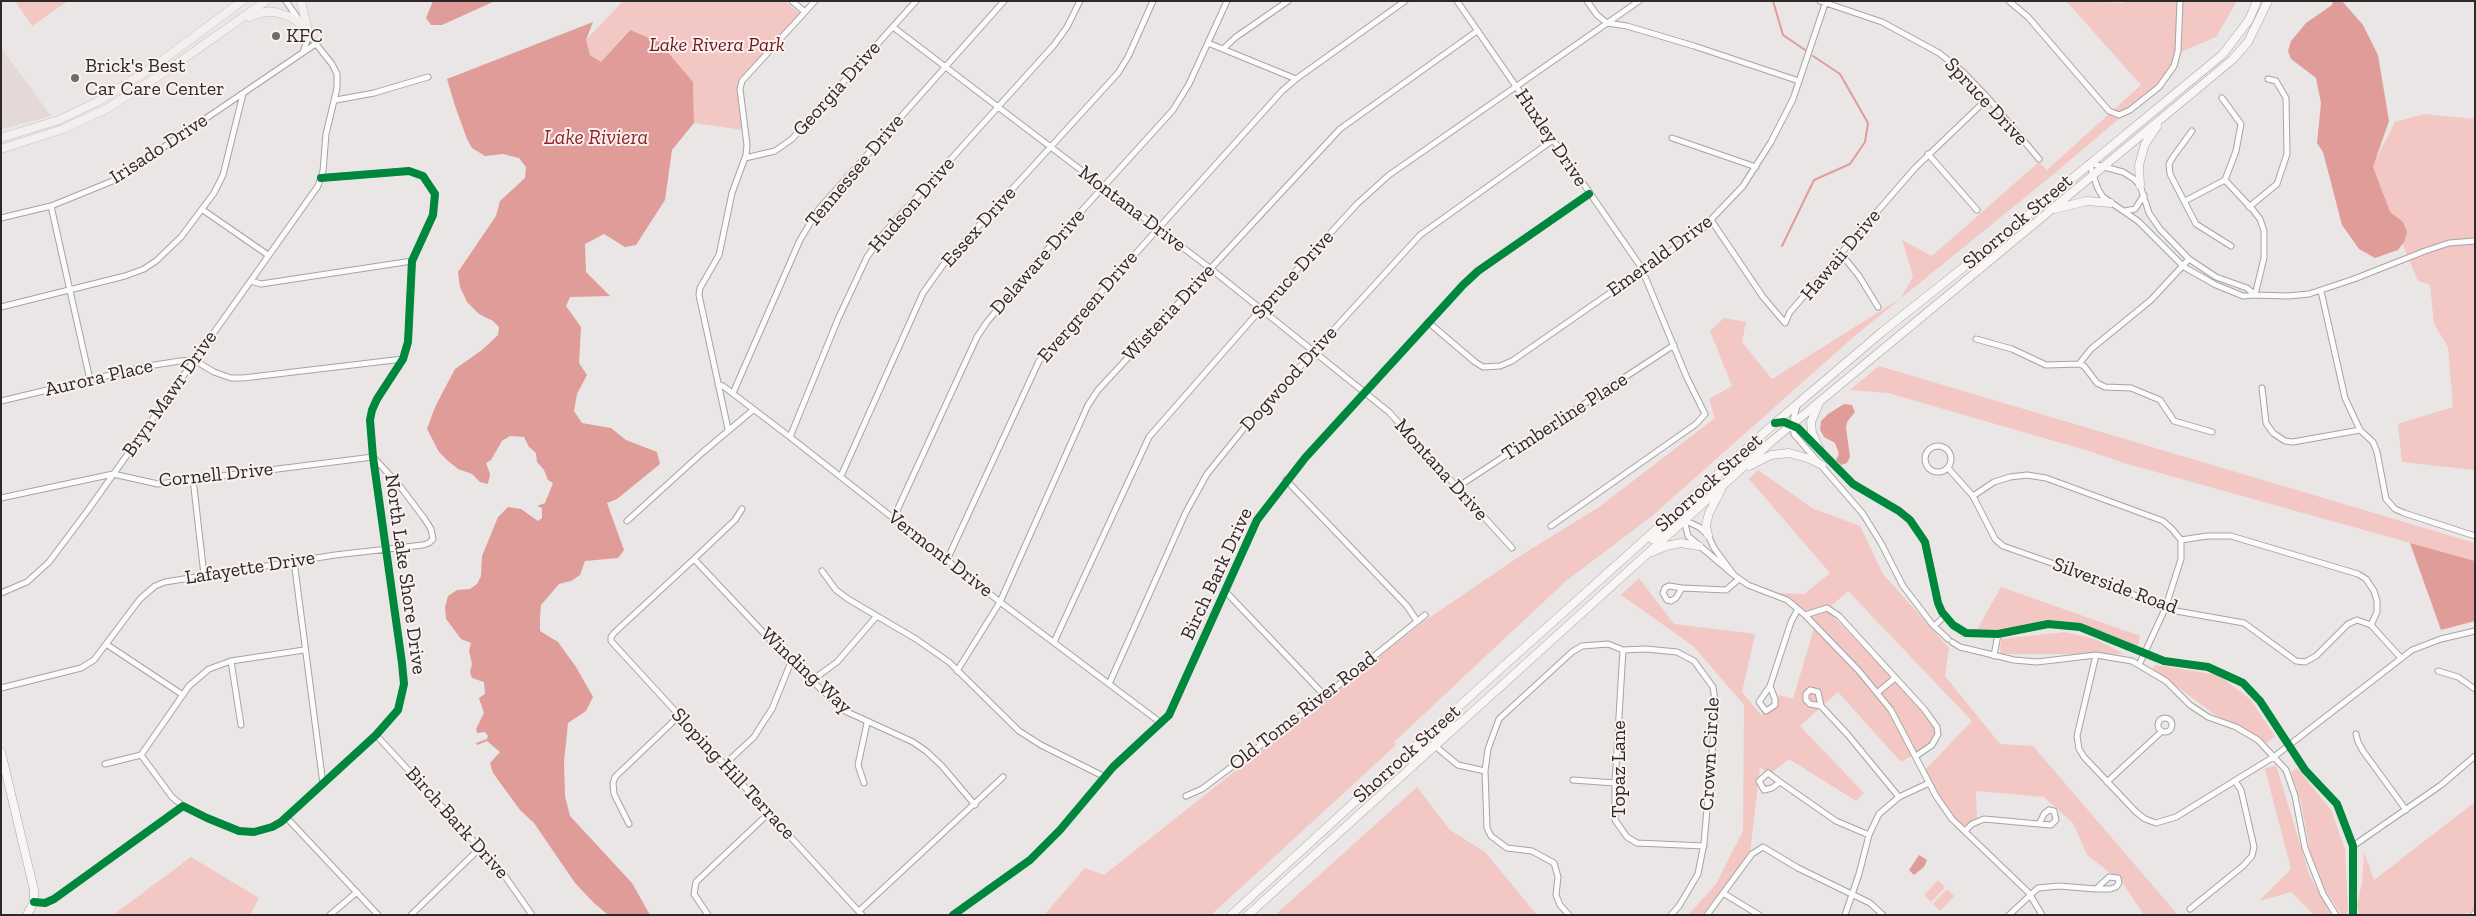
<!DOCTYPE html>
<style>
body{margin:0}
#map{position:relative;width:2476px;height:916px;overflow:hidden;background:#ebe6e6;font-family:"Zilla Slab",serif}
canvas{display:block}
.frame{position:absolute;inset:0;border:2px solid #2d2929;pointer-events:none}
</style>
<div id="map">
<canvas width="2476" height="916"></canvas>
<div class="frame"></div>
</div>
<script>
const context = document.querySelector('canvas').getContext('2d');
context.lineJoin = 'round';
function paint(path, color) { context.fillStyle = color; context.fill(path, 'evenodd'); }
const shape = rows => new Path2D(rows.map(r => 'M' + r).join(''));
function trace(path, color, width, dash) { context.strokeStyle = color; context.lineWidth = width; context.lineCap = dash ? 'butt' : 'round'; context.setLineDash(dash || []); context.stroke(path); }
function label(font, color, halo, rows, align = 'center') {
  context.font = font + ' "Zilla Slab",serif'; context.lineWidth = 4; context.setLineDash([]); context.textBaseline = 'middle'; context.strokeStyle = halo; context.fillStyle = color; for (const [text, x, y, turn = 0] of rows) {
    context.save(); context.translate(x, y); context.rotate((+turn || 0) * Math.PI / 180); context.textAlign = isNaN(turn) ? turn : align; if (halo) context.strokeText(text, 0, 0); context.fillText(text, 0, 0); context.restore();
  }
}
const built = shape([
 [1,48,51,116,1,129]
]);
const green = shape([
 [15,1,68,1,32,26],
 [623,1,785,1,799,13,741,82,743,130,694,123,693,82,629,30,601,62,590,55,586,40],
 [2066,1,2124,3,2127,1,2237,1,2216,37,2178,53,2160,84,2055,173,1857,334,1652,516,1566,581,1394,742,1396,745,1211,915,1044,915,1085,868,1104,875,1423,622,1520,556,1599,507,1715,418,1709,399,1732,386,1710,331,1724,318,1746,322,1742,342,1772,379,1901,298,1913,276,1902,240,1932,256,2039,162,2047,170,2141,85],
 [2424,114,2475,119,2475,470,2402,462,2398,424,2453,407,2448,347,2434,324,2430,285,2418,281,2371,169,2395,122],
 [1879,366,2475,543,2475,561,2124,463,2089,451,1888,393,1850,390],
 [1758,470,1812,508,1860,526,1883,574,1949,648,1945,676,2000,744,2033,746,2178,915,2144,915,2123,883,2087,855,2073,823,2044,797,1976,791,1977,821,1964,830,1930,785,1924,771,1972,721,1848,591,1827,610,1935,722,1936,742,1901,762,1838,692,1800,726,1864,793,1856,801,1789,759,1770,774,1760,767,1750,854,1702,915,1688,915,1716,884,1743,831,1744,705,1693,646,1621,595,1639,578,1674,624,1755,634,1742,692,1761,715,1780,695,1793,699,1815,625,1776,593,1804,594,1830,573,1749,479],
 [2001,587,2140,636,2138,646,2079,623,2046,620,1974,635],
 [2065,632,2095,639,2124,654,2000,654,2001,639],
 [2156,665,2218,675,2250,699,2275,736,2267,743,2214,714,2152,668],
 [2276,765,2309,874,2331,915,2314,915,2291,892,2259,901,2291,869,2265,769],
 [2297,768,2331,810,2345,849,2348,913,2342,915,2325,890,2310,852,2301,802,2291,772],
 [1417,787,1450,830,1485,852,1537,915,1275,915],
 [2475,802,2475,909,2465,915,2359,915,2357,905,2362,883,2364,852,2374,880],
 [191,857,259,898,250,915,113,915],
 [1938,880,1945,887,1931,902,1924,895],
 [1947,889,1954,896,1940,911,1933,904]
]);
const water = shape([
 [433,1,495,1,442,25,431,25,426,18],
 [2333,1,2342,1,2363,25,2378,55,2389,121,2373,167,2390,212,2403,222,2407,232,2404,242,2398,250,2375,258,2359,249,2342,225,2323,152,2317,143,2321,103,2316,78,2291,59,2288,51,2291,41,2306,23,2332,5],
 [593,22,586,40,590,55,601,62,630,30,659,42,693,82,694,123,672,150,665,200,636,245,625,247,604,234,585,244,586,272,610,296,570,297,566,306,581,327,579,363,587,375,577,394,574,411,582,423,611,428,626,440,657,452,660,464,617,499,607,503,624,550,618,558,585,561,580,575,571,581,559,584,541,605,540,617,540,631,558,642,576,667,593,697,586,711,568,723,564,762,565,796,570,816,632,883,650,915,608,915,594,903,575,883,534,823,520,810,493,773,490,763,500,752,487,741,477,745,476,743,487,739,488,736,485,732,477,733,476,729,484,713,479,698,485,694,484,682,472,678,470,672,472,664,469,651,471,643,461,639,446,619,445,607,448,596,457,590,470,589,477,584,481,576,482,556,498,517,508,507,521,509,538,521,542,518,542,508,537,506,545,503,553,483,548,480,544,470,537,462,536,453,529,447,524,437,510,436,502,441,491,460,486,463,490,474,488,484,480,482,472,474,458,469,447,460,439,452,427,429,435,407,455,369,482,350,498,335,499,327,493,321,479,314,467,302,460,287,458,272,496,216,500,201,525,178,526,167,519,158,503,154,485,156,472,148,467,139,455,106,447,79],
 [1844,404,1852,405,1855,412,1847,422,1846,428,1850,457,1847,463,1841,465,1836,460,1839,454,1835,443,1824,437,1820,430,1821,421,1828,414],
 [2410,543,2475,561,2475,621,2441,630],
 [1919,855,1927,860,1924,867,1914,875,1909,870]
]);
const stream = shape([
 [1773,1,1783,35,1805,50],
 [1782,246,1814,180,1850,164,1865,142,1868,123,1840,74,1813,56]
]);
const street = shape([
 [286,1,299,20],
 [792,1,805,12],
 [1457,1,1641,267,1687,378,1705,414,1696,424,1551,526],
 [1587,1,1597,15,1607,23,1627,26,1694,46,1799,81],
 [1820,1,1882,22,1939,53,1963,72,1988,98,2039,159],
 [2009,1,2028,17,2109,111,2119,115,2130,110,2159,87,2174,66,2178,51,2180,1],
 [893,27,1211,269,1389,412,1512,548],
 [1208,43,1296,79],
 [1223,49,1236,37,1288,1],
 [303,52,309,35],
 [336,100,374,93,428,77],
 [2192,131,2173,157,2169,164,2170,174,2196,224,2231,246],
 [1672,138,1756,167],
 [1928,154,1977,210],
 [745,158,775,151,792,139,916,1],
 [2089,163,2123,172,2134,179,2140,185,2149,213,2160,229,2189,259,2216,277,2247,288,2255,295,2243,296,2216,285,2184,267,2138,221,2103,197,2098,189,2089,163],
 [2225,180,2253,210,2260,219,2264,231,2264,258,2255,295,2288,296,2309,294,2354,279,2425,251,2449,243,2475,241],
 [2185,201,2225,180,2236,151,2241,124,2222,98],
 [51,206,90,380],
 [2249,207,2277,184,2287,154,2286,98,2276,81,2268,79],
 [203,210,268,255],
 [2125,211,2135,209,2144,195],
 [1,218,51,206,115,180,317,43],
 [1711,220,1763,297,1785,323,1790,312,1915,168,1988,98],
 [1842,255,1859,276,1878,307],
 [251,281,261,284,412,261],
 [2321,291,2345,398,2360,430,2373,442,2377,452,2386,499,2395,509,2404,513,2475,536],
 [1,307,125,276,144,269,156,261,181,237,214,193,223,175,243,94],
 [1428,322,1475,362,1483,367,1500,366,1512,361,1702,229,1743,186,1771,142,1793,99,1826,1],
 [1976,339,2012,349,2046,365,2079,364,2084,366,2097,383,2105,387,2131,388,2160,400,2174,421,2212,432],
 [2079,364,2091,349,2151,300,2189,259],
 [718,385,723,386,790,437,1000,602,1161,723],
 [2262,388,2266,423,2273,433,2285,441,2293,442,2360,430],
 [733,393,800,240,818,210,1004,1],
 [1,401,148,366,180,361,194,360,214,372,231,378,243,378,403,359],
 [1797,406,1792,424,1794,434,1863,514,1881,543,1903,586,1932,624,1948,639],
 [1776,423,1784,422,1798,428,1853,484,1899,511,1910,520,1925,542,1938,603,1942,612,1953,625,1966,633,1998,634,2048,624,2080,627,2164,661,2208,667,2243,683,2260,701,2305,770,2337,804,2353,846,2353,915],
 [728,429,699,295,700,288,719,255,732,193,746,155,747,145,740,89,742,81,815,1],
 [790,437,838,319,867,257,885,232,1054,45,1067,27,1080,1],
 '1925 459a13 13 0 1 1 26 0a13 13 0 1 1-26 0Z',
 [1948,468,1973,496,1995,539,2003,546,2103,581,2165,609,2244,623,2296,661,2305,662,2316,656,2348,624,2357,620,2371,625,2401,658],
 [841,476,923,293,943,265,1118,73,1128,57,1153,1],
 [193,479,204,575],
 [1286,480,1407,606,1417,621],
 [1456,488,1674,345],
 [1973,496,1994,482,2010,477,2027,475,2046,478,2163,521,2172,529,2181,540,2181,559,2165,609,2139,665],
 [1,498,113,474,158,484,373,457,399,485,424,518,431,529,433,539,429,543,423,545,335,555,165,582,155,586,140,599,94,660,81,668,1,688],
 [742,509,735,520,694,559,614,633,611,637,611,641,862,915],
 [894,517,977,337,987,322,1056,239,1173,110,1189,84,1227,1],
 [1684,520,1699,527,1708,535,1714,548,1734,575,1688,536,1684,520],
 [627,521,703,452,753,410],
 [2181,540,2207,536,2231,536,2358,574,2366,579,2374,591,2377,601,2377,612,2371,625],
 [694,559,791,662,845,711,913,742,926,751,942,766,975,805],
 [947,560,1039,361,1282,91,1296,79,1405,1],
 [294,561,323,784],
 [822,571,836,590,848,599,916,639,949,662,1019,731,1041,745,1105,777],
 [1734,575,1748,585,1787,600,1805,615,1859,671,1891,710,1936,796,1952,819,2029,893,2042,915],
 [1669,586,1682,588,1676,598,1671,601,1667,600,1663,593,1665,588,1669,586],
 [1682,588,1726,590,1739,579],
 [1225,591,1325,696],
 [1,593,27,582,49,562,88,510,318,186,323,171,326,134,337,88,337,74,332,64,308,34],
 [1805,615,1827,608,1839,616,1924,709,1937,727,1938,734,1932,745,1916,756],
 [1934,626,1945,616],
 [1054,642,1149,437,1261,309,1357,204,1389,175,1639,1],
 [1952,642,1960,647,2014,660,2037,662,2096,655,2132,661,2166,681,2190,705,2208,717,2236,727,2258,740,2286,770,2295,796,2305,848,2323,894,2336,915],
 [106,644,183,695],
 [1623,650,1615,783,1615,820,1627,837,1637,843,1704,846],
 [2096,655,2077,736,2079,749,2084,757,2136,812,2145,819,2156,823,2176,817,2275,756,2412,650,2441,639,2475,631],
 [1994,656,1998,634],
 [231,661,241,725],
 [957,671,1000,602,1088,405,1098,390,1340,129,1477,31],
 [2438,671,2458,677,2475,689],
 [811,681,837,662,876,617],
 [1109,684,1186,512,1207,474,1245,427,1420,235,1553,140],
 [1770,686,1791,622,1798,609],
 [1770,686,1775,699,1775,705,1766,711,1759,702,1770,686],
 [1810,690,1818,692,1821,706,1810,704,1806,700,1806,694,1810,690],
 [1877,693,1895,678],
 [1821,706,1848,735,1899,797],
 '2158 725a7 7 0 1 1 14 0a7 7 0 1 1-14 0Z',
 [2356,734,2358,742,2363,751,2406,810],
 [376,735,502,872,532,915],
 [1435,746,1458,765,1485,771,1487,828,1491,836,1507,848,1532,851,1554,863,1558,877,1556,895,1560,905,1569,915],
 [141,755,189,686,209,669,231,661,304,650],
 [141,755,172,797,183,806],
 [105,764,141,755],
 [725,764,754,737,764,721,772,709,791,662],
 [1485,771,1488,749,1499,719,1572,652,1582,646,1608,644,1623,650,1646,649,1677,652,1694,661,1713,687,1716,708,1704,843,1698,874,1679,906,1671,915],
 [1768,773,1780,782,1772,788,1764,790,1759,781,1768,773],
 [1573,780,1615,783],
 [1780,782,1836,821,1869,835],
 [2107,782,2161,732],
 [864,783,858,765,867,723],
 [1186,796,1202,789,1305,712,1425,615],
 [2049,810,2054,811,2056,820,2051,825,2039,824,2044,814,2049,810],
 [286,817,378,915],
 [629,824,614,794,613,783,615,777,679,716],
 [1965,831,1972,824,1984,819,2039,824],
 [2353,846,2441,785,2475,756],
 [1723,893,1759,915],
 [34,902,45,903,54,899,183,806,207,818,239,831,254,832,272,827,281,822,376,735,398,710,404,684,402,663,373,457,370,420,372,410,377,399,403,359,408,342,412,261,433,215,435,194,423,176,409,171,321,178],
 [2190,909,2243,866,2252,856,2254,847,2241,790,2235,781],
 [859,911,1003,777],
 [330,915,357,892],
 [411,915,480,848],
 [708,915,694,894,696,882,770,812],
 [953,915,1030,860,1060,830,1113,767,1169,715,1257,520,1305,458,1463,285,1478,271,1589,194],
 [1707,915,1752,854,1763,847,1798,868,1870,903,1883,915],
 [1845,915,1859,874,1869,835,1879,814,1899,797,1929,783],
 [2009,915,2038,888,2059,886,2096,889,2110,889,2116,887,2119,883,2118,878,2109,877,2096,889],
 [2473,915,2475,913]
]);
const secondary = shape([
 [2140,185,2139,165,2145,144,2157,126],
 [2054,209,2087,201,2110,203],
 [1819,448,1812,433,1811,422,1819,403],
 [1749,466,1771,455,1789,453,1810,459,1822,465],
 [1686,515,1702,495],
 [1708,535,1706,525,1709,513,1721,490],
 [1652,539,1673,523],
 [1652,552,1666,546,1681,543,1699,546],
 [1435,746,1436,736,1451,721],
 [1,752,34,890,34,902,27,915],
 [1409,759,1420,749,1435,746],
 [1231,915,1488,680,1775,423,1882,332,1993,244,2223,54,2249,20,2257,1],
 [1248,915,1772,441,2232,60,2248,42,2268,1]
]);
const primary = shape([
 [301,1,309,35],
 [249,17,265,12,275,12,291,17,303,26],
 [1,138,59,120,97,102,156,65,242,1],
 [1,149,63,129,106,109,165,72,266,1]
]);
const cycleway = shape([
 [1775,423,1784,422,1798,428,1853,484,1899,511,1910,520,1925,542,1938,603,1942,612,1953,625,1966,633,1998,634,2048,624,2080,627,2164,661,2208,667,2243,683,2260,701,2305,770,2337,804,2353,846,2353,915],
 [34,902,45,903,54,899,183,806,207,818,239,831,254,832,272,827,281,822,376,735,398,710,404,684,402,663,373,457,370,420,372,410,377,399,403,359,408,342,412,261,433,215,435,194,423,176,409,171,321,178],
 [953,915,1030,860,1060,830,1113,767,1169,715,1257,520,1305,458,1463,285,1478,271,1589,194]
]);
const markers = [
 [276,36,5,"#706b6b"],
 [75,78,5,"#706b6b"]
];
const poiNames = [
 ["KFC",286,36],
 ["Brick's Best",85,66],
 ["Car Care Center",85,89]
];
const parkNames = [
 ["Lake Rivera Park",717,45]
];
const streetNames = [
 ["Georgia Drive",837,89,-48],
 ["Spruce Drive",1986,102,47],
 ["Huxley Drive",1551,138,56],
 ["Irisado Drive",159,149,-33],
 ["Tennessee Drive",855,171,-50],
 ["Hudson Drive",912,205,-49],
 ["Montana Drive",1132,209,37],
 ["Shorrock Street",2018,222,-40],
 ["Essex Drive",979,227,-48],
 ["Hawaii Drive",1841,255,-50],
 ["Emerald Drive",1660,256,-36],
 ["Delaware Drive",1038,262,-49],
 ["Spruce Drive",1293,275,-48],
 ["Evergreen Drive",1088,307,-49],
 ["Wisteria Drive",1169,313,-47],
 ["Aurora Place",99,378,-13],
 ["Dogwood Drive",1289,379,-48],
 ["Bryn Mawr Drive",170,394,-55],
 ["Timberline Place",1565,417,-33],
 ["Montana Drive",1441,470,48],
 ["Cornell Drive",216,475,-6],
 ["Shorrock Street",1709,483,-42],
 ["Vermont Drive",940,554,38],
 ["Lafayette Drive",250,568,-9],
 ["North Lake Shore Drive",405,574,82],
 ["Birch Bark Drive",1217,574,-65],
 ["Silverside Road",2115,586,20],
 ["Winding Way",806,671,43],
 ["Old Toms River Road",1303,711,-38],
 ["Shorrock Street",1407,754,-42],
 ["Crown Circle",1710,754,-87],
 ["Topaz Lane",1619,769,-90],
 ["Sloping Hill Terrace",733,774,47],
 ["Birch Bark Drive",457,823,48]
];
const waterNames = [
 ["Lake Riviera",596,138]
];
paint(built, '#e4d8d8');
paint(green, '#f2c7c4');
paint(water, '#df9c98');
trace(stream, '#df9c98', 2);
trace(street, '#a7a3a3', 7);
trace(secondary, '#a7a3a3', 9);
trace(primary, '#c6c3c3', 9);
trace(street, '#fcfbfb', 5);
trace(secondary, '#f8f5f5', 8);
trace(primary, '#f4efef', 8);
trace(cycleway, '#00873e', 8);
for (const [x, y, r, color] of markers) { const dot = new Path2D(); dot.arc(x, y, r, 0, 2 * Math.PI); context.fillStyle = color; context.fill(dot); trace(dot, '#fbf1f0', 2); }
label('20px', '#2d2929', '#fbf1f0', poiNames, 'left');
label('italic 20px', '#6d191c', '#fbf1f0', parkNames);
label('20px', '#2d2929', '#fbf1f0', streetNames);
label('italic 21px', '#932428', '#fbf1f0', waterNames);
</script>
